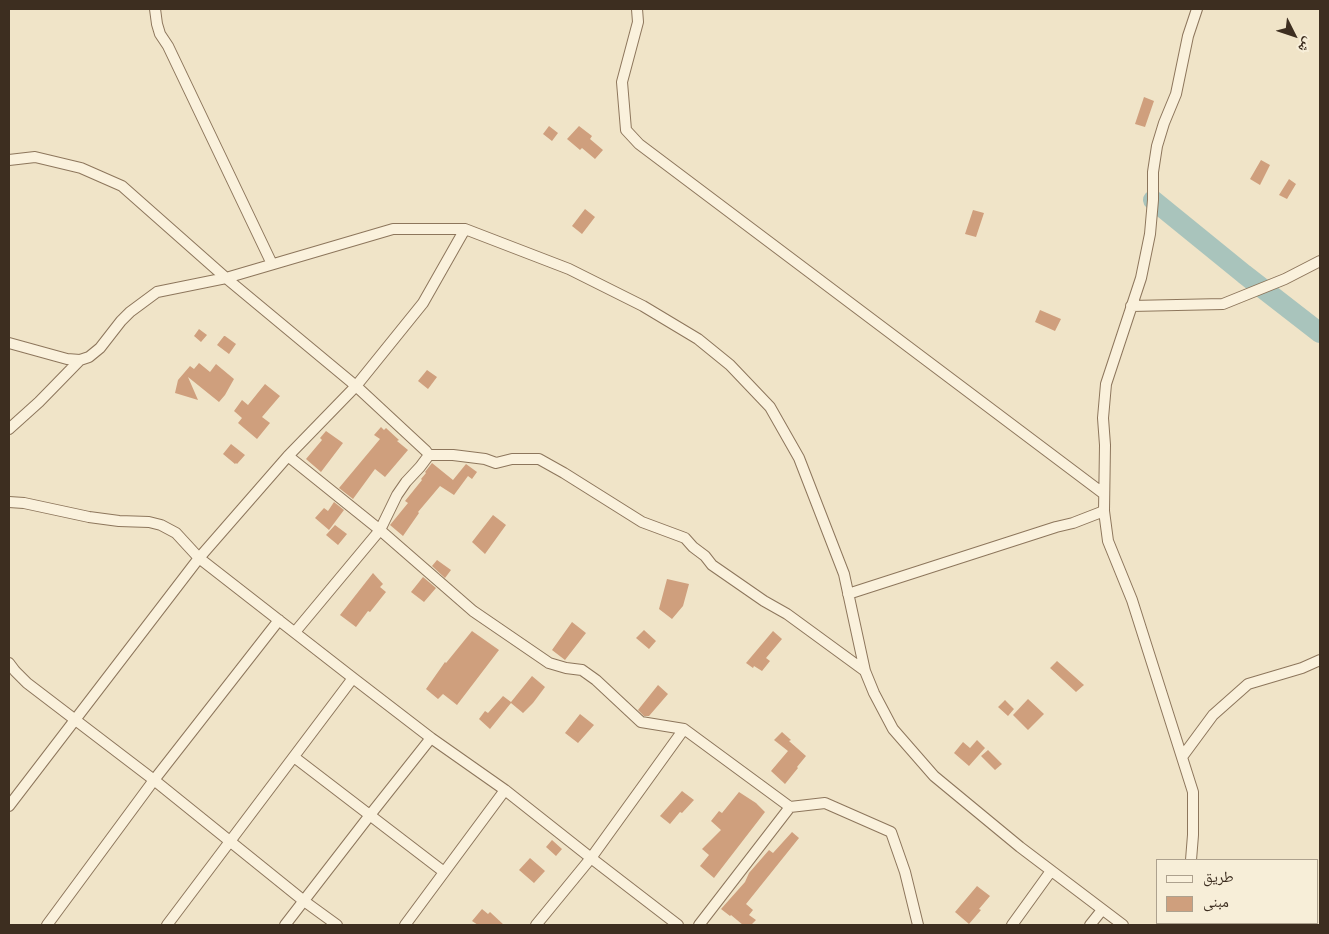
<!DOCTYPE html>
<meta charset="utf-8">
<style>
body{margin:0}
#map{position:relative;width:1329px;height:934px;overflow:hidden;background:#f0e4c8;font-family:Bitter,"Noto Naskh Arabic",serif}
canvas{display:block}
.frame{position:absolute;inset:0;border:10px solid #3d2e20;pointer-events:none}
.legend{position:absolute;left:1156px;top:859px;width:162px;height:65px;box-sizing:border-box;background:#f7eed8;border:1px solid #ada18e;margin:0;padding:6px 9px;list-style:none;font-size:15px;color:#3d2e20}
.legend li{display:flex;align-items:center;gap:10px;height:25px}
.legend b{width:25px;border:1px solid #ada18e}
.north{position:absolute;left:1269px;top:10px;width:50px;height:50px;-webkit-text-stroke:4px #f7eed8;paint-order:stroke;rotate:131deg;font-size:14px;font-weight:700;line-height:20px;text-align:center;color:#3d2e20}
.north::after{content:'';display:block;margin:auto;width:18px;height:22px;background:#3d2e20;clip-path:polygon(50% 0,100% 100%,50% 72%,0 100%)}
</style>
<div id="map">
<canvas width="1329" height="934"></canvas>
<div class="frame"></div>
<ul class="legend">
<li><b style="height:6px;background:#faf1dc"></b>طريق</li>
<li><b style="height:14px;background:#cf9f7d"></b>مبنى</li>
</ul>
<div class="north">ش</div>
</div>
<script>
const context = document.querySelector('canvas').getContext('2d');
context.lineJoin = 'round';
const shape = rows => new Path2D(rows.map(r => 'M' + r).join(''));
function trace(path, color, width, dash) { context.strokeStyle = color; context.lineWidth = width; context.lineCap = dash ? 'butt' : 'round'; context.setLineDash(dash || []); context.stroke(path); }
function paint(path, color) { context.fillStyle = color; context.fill(path, 'evenodd'); }
const river = shape([
 [1153,200,1244,274,1320,333]
]);
const building = shape([
 [1144,97,1154,101,1145,127,1135,124],
 [549,126,558,133,552,141,543,134],
 [579,126,592,136,590,139,603,150,595,159,582,148,580,150,567,139],
 [1261,160,1270,165,1260,185,1250,179],
 [1289,179,1296,184,1287,199,1279,195],
 [585,209,595,217,582,234,572,226],
 [973,210,984,213,976,237,965,234],
 [1040,310,1061,319,1055,331,1035,322],
 [199,329,207,335,201,342,194,336],
 [224,336,225,336,236,344,229,354,217,345],
 [199,363,210,372,216,364,234,379,225,395,219,402,188,377,198,400,175,393,178,380,190,366,194,369],
 [427,370,437,377,428,389,418,381],
 [265,384,280,396,262,417,270,423,257,439,238,423,242,418,234,411,242,400,248,405],
 [381,427,384,430,386,428,399,440,397,441,408,450,385,477,375,469,353,499,339,488,380,439,374,435],
 [326,431,343,443,321,472,306,459,322,440,320,438],
 [231,444,245,455,237,464,236,463,235,464,223,454],
 [432,463,453,480,466,464,477,472,472,479,468,476,454,495,440,486,418,512,419,513,403,536,390,525,408,503,405,501,422,480,421,479,426,473,425,472],
 [334,502,344,510,329,530,315,518,324,508,328,511],
 [493,515,506,525,485,554,472,542],
 [335,525,347,534,338,545,326,535],
 [437,560,451,570,445,578,432,566],
 [373,573,383,584,380,587,386,592,370,612,368,611,356,627,340,615],
 [423,577,436,588,424,602,411,592],
 [667,579,689,584,683,606,672,619,659,609],
 [572,622,586,633,565,660,552,650],
 [644,630,656,641,649,649,636,638],
 [472,631,499,650,457,705,443,694,438,699,426,689,445,662,446,663],
 [773,631,782,639,766,658,770,661,762,671,754,666,753,668,746,663],
 [1057,661,1084,685,1076,692,1050,668],
 [532,676,545,687,533,703,523,713,511,703,490,729,479,719,485,711,488,713,503,696,511,702],
 [658,685,668,694,649,716,644,716,638,710],
 [1028,699,1044,714,1028,730,1013,715],
 [1005,700,1014,709,1008,716,998,707],
 [580,714,594,725,578,743,565,733],
 [782,732,791,740,789,741,806,756,797,767,798,768,785,784,771,771,788,751,774,740],
 [977,740,985,748,969,766,954,753,963,742,970,748],
 [988,750,1002,764,995,770,981,756],
 [682,791,694,800,682,813,680,812,670,824,660,816],
 [739,792,756,803,765,812,714,878,700,866,709,855,702,849,721,830,711,821,719,811,722,813],
 [792,832,799,838,746,904,753,910,749,915,756,920,751,925,743,925,731,915,730,916,721,909,745,882,749,873,769,850,773,853],
 [552,840,562,849,556,856,546,847],
 [530,858,545,871,534,883,519,870],
 [977,886,990,896,979,909,981,910,969,924,955,912],
 [482,909,488,914,490,912,504,925,478,925,472,921]
]);
const minor = shape([
 [155,9,157,24,160,34,168,46,272,264],
 [637,9,638,22,622,82,626,130,639,144,1104,494],
 [9,160,35,157,81,168,122,186,226,278,356,386,426,451,429,455],
 [1131,306,1223,304,1285,279,1320,261],
 [9,343,67,359,80,360],
 [9,429,39,402,80,360,89,357,100,348,121,321,130,312,157,292,226,278,393,229,465,229,569,269,643,306,698,339,730,365,770,407,799,458,844,574,865,671,874,693,893,729,934,776,1020,847,1123,925],
 [429,455,453,455,485,459,496,463,512,459,539,459,564,473,642,522,685,538,693,547,705,556,712,565,764,601,787,614,865,671],
 [288,456,380,530,473,611,549,663,566,668,582,670,596,680,641,722,684,729,790,807,825,803,891,832,905,872,918,925],
 [9,502,24,503,89,517,119,521,149,522,161,525,176,533,199,558,353,678,431,738,505,790,591,858,678,925],
 [848,594,1056,527,1073,523,1104,511],
 [295,632,380,530,397,495,406,482,420,467,429,455],
 [9,663,15,671,27,683,154,780,304,901,337,925],
 [294,757,444,872],
 [1182,757,1213,715,1248,684,1302,668,1320,660],
 [9,806,199,558,288,456,356,386,423,303,465,229],
 [1191,860,1193,835,1193,792,1132,600,1108,541,1104,511,1105,445,1103,418,1106,384,1141,278,1150,234,1153,200,1153,172,1157,146,1164,123,1176,94,1188,36,1197,9],
 [1194,923,1195,925],
 [47,925,154,780,279,620],
 [167,925,353,678],
 [285,925,370,815,431,738],
 [405,925,505,790],
 [536,925,591,858,684,729],
 [699,925,790,807],
 [1012,925,1051,871],
 [1090,925,1102,910]
]);
trace(river, '#a9c4bc', 20);
paint(building, '#cf9f7d');
trace(minor, '#8d765c', 12);
trace(minor, '#faf1dc', 10);
</script>
